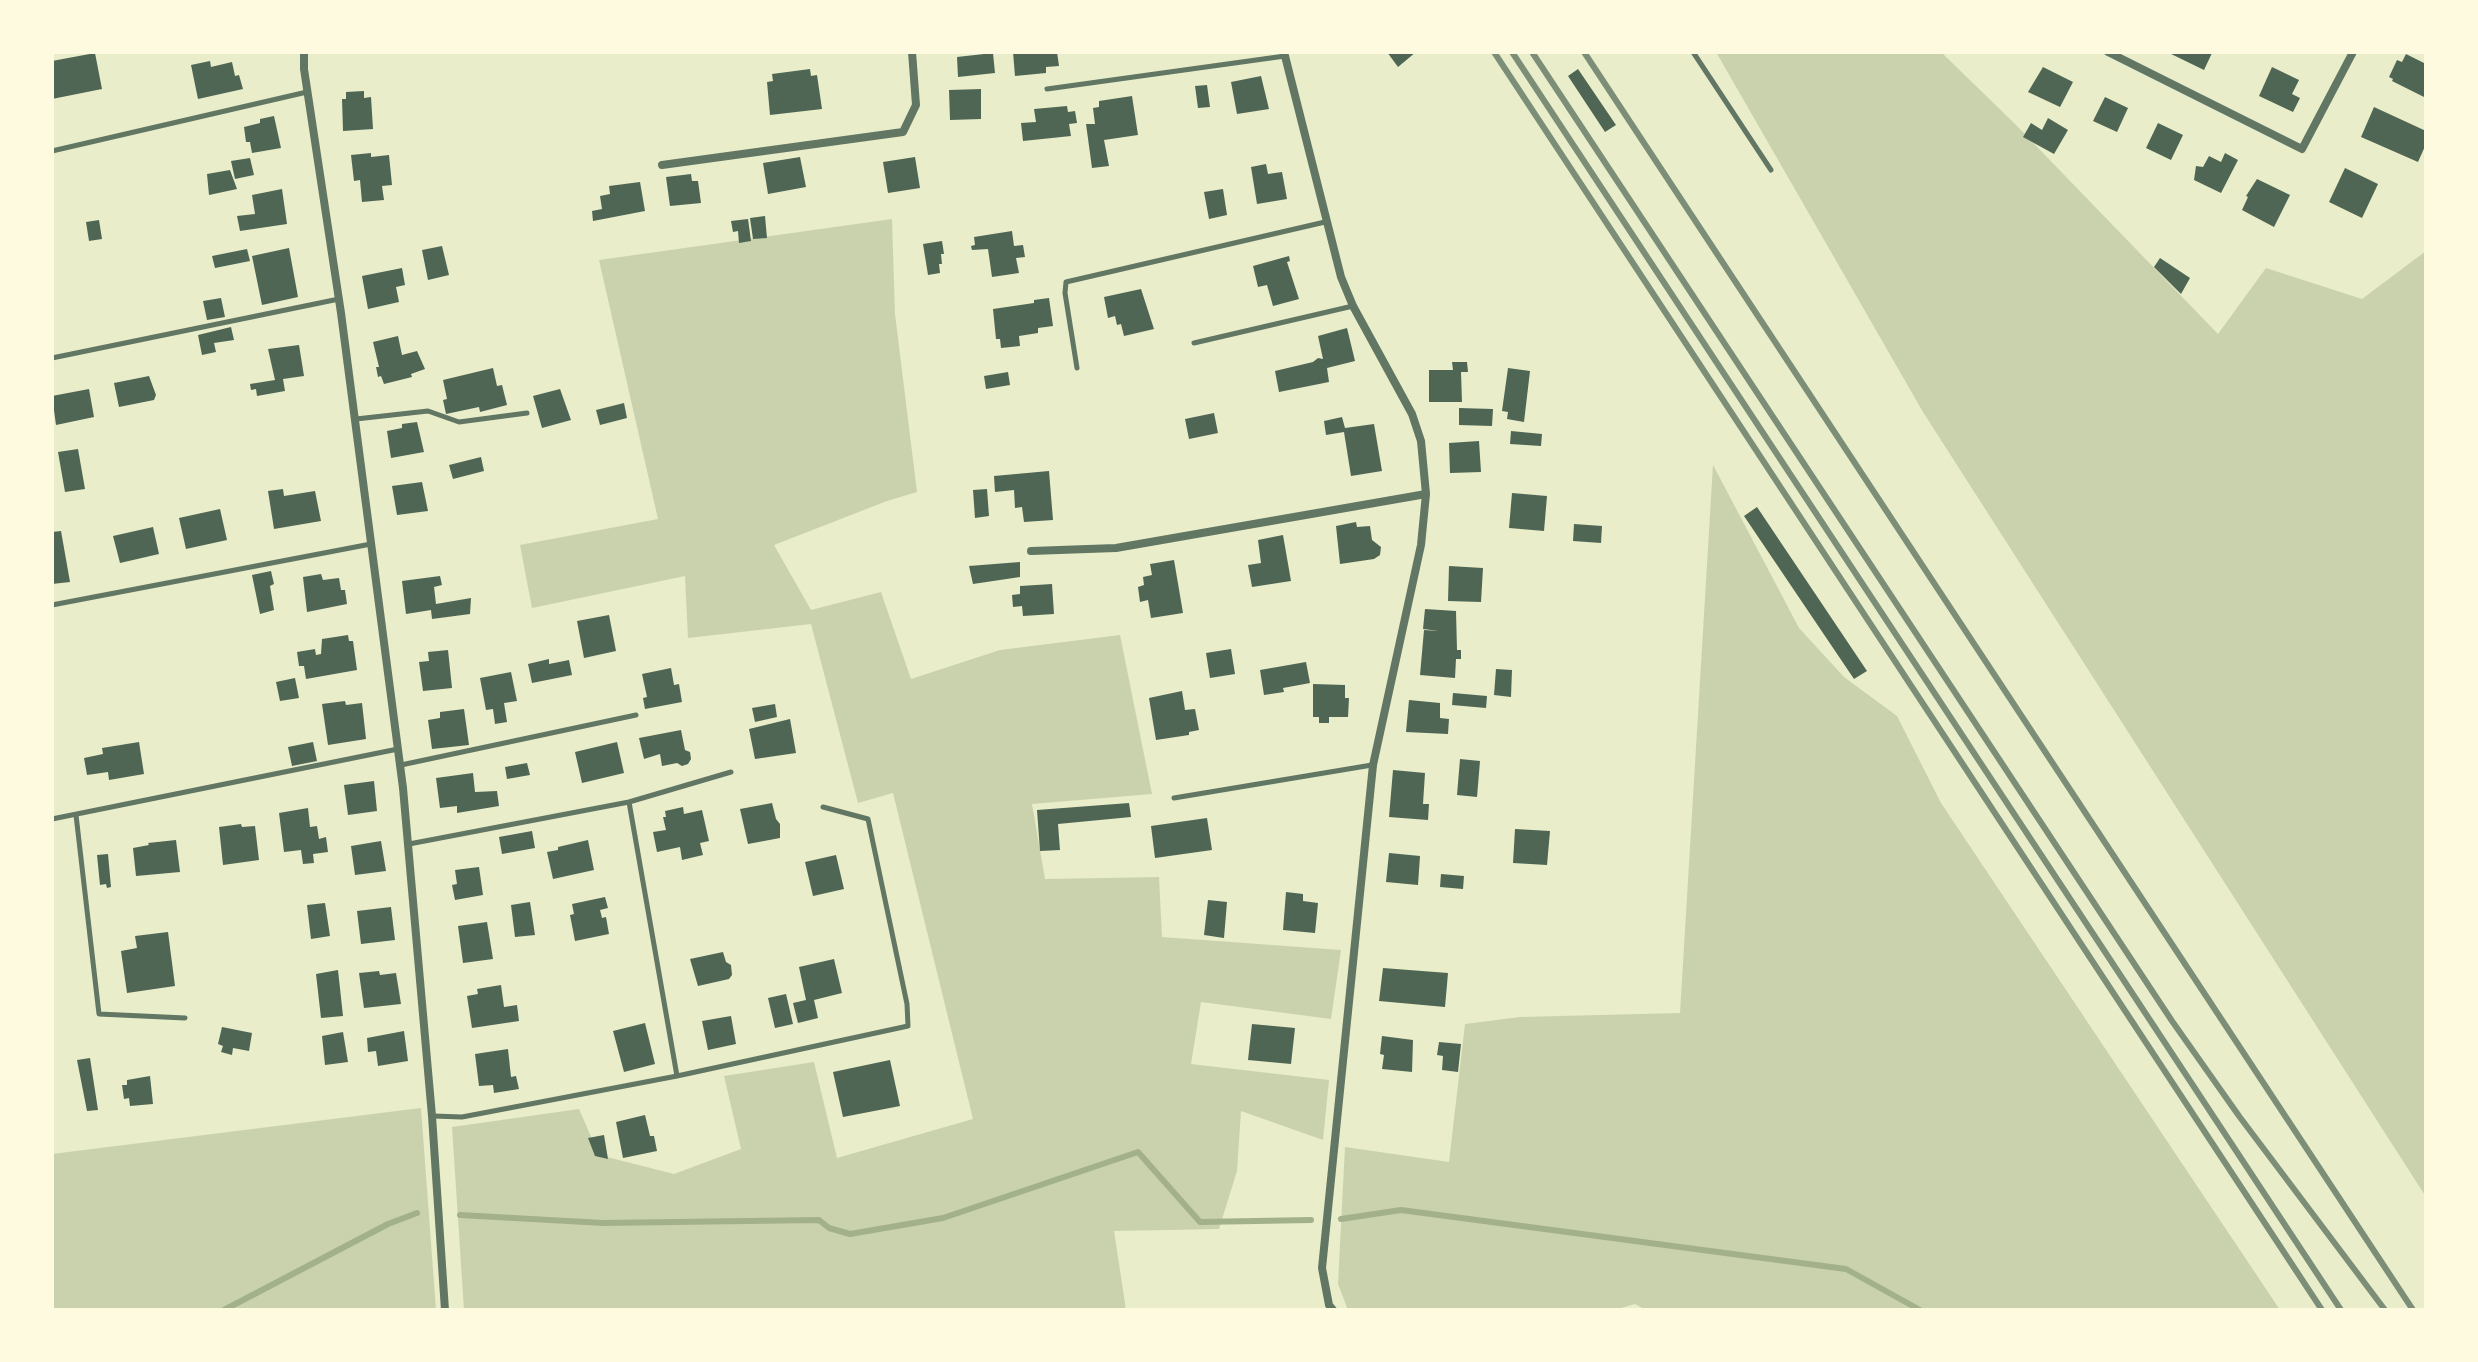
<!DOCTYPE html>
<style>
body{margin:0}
#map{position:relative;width:2478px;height:1362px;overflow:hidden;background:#e9edc9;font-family:"Alegreya Sans",sans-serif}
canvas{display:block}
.frame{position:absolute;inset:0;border:54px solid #fefae0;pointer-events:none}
</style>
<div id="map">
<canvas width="2478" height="1362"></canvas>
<div class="frame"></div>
</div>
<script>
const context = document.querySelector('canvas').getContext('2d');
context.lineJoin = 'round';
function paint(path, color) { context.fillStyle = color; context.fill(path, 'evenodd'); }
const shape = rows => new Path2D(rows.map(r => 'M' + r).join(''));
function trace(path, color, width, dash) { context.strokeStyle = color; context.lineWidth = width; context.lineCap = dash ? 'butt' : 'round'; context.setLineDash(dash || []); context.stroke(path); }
const green = shape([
 [1716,52,1941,52,2014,123,2218,334,2266,268,2362,299,2426,251,2426,1197,1923,412],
 [892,219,895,314,917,492,887,501,774,545,811,610,881,592,911,679,1000,650,1120,635,1152,794,1032,804,1045,879,1159,877,1162,937,1341,950,1331,1019,1201,1002,1191,1064,1329,1080,1323,1140,1241,1111,1237,1171,1219,1229,1114,1231,1126,1310,464,1310,452,1127,579,1109,599,1155,674,1174,741,1149,724,1076,814,1062,837,1158,973,1119,893,793,858,803,811,624,688,638,685,576,532,608,520,545,658,519,599,260],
 [1713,465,1799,628,1844,677,1897,716,1941,803,2280,1310,1646,1310,1635,1304,1614,1310,1348,1310,1338,1284,1345,1147,1449,1162,1465,1024,1520,1017,1680,1013],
 [421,1108,436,1310,52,1310,52,1154]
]);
const stream = shape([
 [460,1215,603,1223,819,1220,829,1228,850,1234,943,1218,1138,1152,1200,1222,1311,1220],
 [1341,1219,1401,1210,1846,1269,1920,1310],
 [224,1310,388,1224,417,1213]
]);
const building = shape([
 [1013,52,1057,52,1059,66,1046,67,1046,73,1015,76],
 [1387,52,1416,52,1398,67],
 [2167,52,2209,52,2212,53,2204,70],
 [95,53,102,89,52,99,52,61],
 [993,53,995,73,958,77,957,57],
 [2406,54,2426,64,2424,97,2392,81,2393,79,2389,77,2397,60,2402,62],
 [210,61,211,67,232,62,235,76,239,75,243,89,198,99,191,65],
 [2043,67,2073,82,2060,107,2028,92],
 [2272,67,2299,80,2292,94,2300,98,2293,112,2259,96],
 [810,69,811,76,817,75,822,109,770,115,767,82,773,81,772,74],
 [1578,69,1616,125,1605,132,1568,76],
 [1261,76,1269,109,1237,114,1231,82],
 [1207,85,1210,107,1198,108,1195,86],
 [981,89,981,119,950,120,949,90],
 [364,91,364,98,371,97,373,129,343,131,342,99,346,99,346,92],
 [1132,96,1138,135,1104,140,1109,166,1092,168,1086,124,1095,124,1093,108,1099,107,1099,101],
 [2105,97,2128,108,2117,132,2093,121],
 [1067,106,1068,112,1075,111,1077,123,1069,124,1071,136,1023,141,1021,123,1036,122,1034,109],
 [2374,107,2426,131,2426,144,2418,162,2361,137],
 [274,116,281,148,252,153,250,142,246,142,244,127,260,123,260,119],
 [2048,118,2068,130,2054,154,2023,137,2031,123,2042,130],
 [2158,123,2183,135,2171,160,2146,148],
 [371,153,371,157,389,155,392,185,382,186,384,200,362,202,360,180,354,181,351,155],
 [2225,153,2238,160,2221,193,2194,180,2196,166,2203,167,2209,156,2221,162],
 [800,157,806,187,768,194,763,163],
 [915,157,920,188,888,193,883,162],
 [250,158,254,175,235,179,231,161],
 [1266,164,1268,174,1282,172,1287,199,1257,204,1251,167],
 [2345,168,2378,184,2362,218,2329,202],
 [230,170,237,189,209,195,207,174],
 [691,174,692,181,698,181,701,203,670,206,666,177],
 [2257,179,2290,195,2274,227,2242,210,2248,197,2246,196],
 [640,182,645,211,593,221,592,211,602,209,600,196,610,194,609,186],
 [282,189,287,224,240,231,237,216,255,214,252,195],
 [1223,189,1227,215,1209,219,1204,192],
 [765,216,767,238,753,239,750,218],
 [748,219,751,241,739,243,738,231,733,232,731,221],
 [99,220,102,239,89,241,86,222],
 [1012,231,1014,246,1023,245,1025,257,1016,258,1019,273,992,277,988,249,972,250,971,246,975,245,974,237],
 [942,241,944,254,941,254,942,264,939,264,940,273,928,275,923,244],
 [442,246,449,275,428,280,422,250],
 [289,248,298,297,262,305,252,256],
 [247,249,250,261,215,268,212,256],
 [1289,256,1290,261,1287,262,1299,299,1273,306,1267,285,1258,287,1253,266],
 [2160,258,2190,278,2181,294,2154,267],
 [402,268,405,285,396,287,399,302,368,309,362,276],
 [1141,289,1154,329,1124,336,1121,324,1117,325,1115,316,1108,318,1104,297],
 [221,298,225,317,207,320,203,301],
 [1049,298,1053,326,1038,328,1038,333,1019,336,1020,346,1001,348,1000,339,996,339,993,309,1034,303,1034,300],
 [231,327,234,340,214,343,216,352,202,355,198,335],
 [1347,328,1355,361,1327,368,1329,382,1279,392,1275,371,1313,362,1318,358,1323,359,1318,336],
 [398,336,402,355,417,351,425,369,411,374,412,377,384,384,381,376,378,377,376,367,379,367,373,342],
 [299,345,304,376,283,379,285,391,257,396,256,389,251,390,250,384,275,380,268,349],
 [1452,362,1467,362,1468,372,1461,372,1462,402,1429,402,1429,370,1453,370],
 [493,368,497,386,502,385,507,405,480,412,479,407,446,414,443,400,447,399,443,380],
 [1508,368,1530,371,1524,422,1507,419,1508,412,1502,411],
 [1008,372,1010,385,986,389,984,376],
 [149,376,156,395,154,400,119,407,114,383],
 [89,389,94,417,56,425,52,396],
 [560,389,571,420,542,428,533,396],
 [624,403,627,418,600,425,596,410],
 [1459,408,1493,409,1492,426,1459,425],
 [1214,413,1218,433,1189,439,1185,419],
 [1342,417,1345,428,1374,424,1382,471,1351,476,1344,432,1326,435,1324,421],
 [417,422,424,452,391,458,387,431,402,428,402,424],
 [1511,431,1542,434,1541,446,1510,444],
 [1479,441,1481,472,1450,473,1449,443],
 [78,449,85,489,65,492,58,452],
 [481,457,484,471,453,479,449,465],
 [1049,471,1053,520,1024,522,1022,507,1015,508,1014,490,995,492,994,476],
 [422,482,428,511,397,515,392,486],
 [283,489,284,496,315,491,321,521,274,529,268,491],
 [987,489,989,516,975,518,973,490],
 [1512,493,1547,496,1544,531,1509,528],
 [1757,507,1867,671,1854,679,1744,516],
 [220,509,227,540,186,549,179,518],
 [1356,522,1357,527,1370,526,1372,540,1381,547,1380,555,1374,559,1340,564,1336,526],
 [1574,524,1602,526,1601,543,1573,541],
 [153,527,159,554,120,563,113,536],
 [61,531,70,582,52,584,52,532],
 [1283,535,1291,581,1252,587,1248,565,1261,563,1258,540],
 [1174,560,1183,613,1151,618,1148,600,1140,602,1138,587,1144,585,1143,577,1152,575,1150,564],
 [1020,562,1020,577,973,584,969,566],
 [1449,566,1483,568,1481,602,1448,601],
 [271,571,274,584,270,586,274,610,260,614,252,575],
 [321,574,323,580,339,578,341,590,345,590,347,604,307,612,303,577],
 [440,576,442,585,434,587,436,604,471,598,470,614,432,619,431,610,406,614,402,581],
 [1052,584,1054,614,1023,616,1022,606,1013,607,1012,595,1020,594,1020,586],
 [1425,609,1456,611,1457,650,1461,650,1461,659,1456,659,1455,678,1420,675,1424,630,1439,631,1423,629],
 [609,615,616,651,584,658,577,621],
 [348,635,349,641,353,641,357,670,306,679,304,666,299,666,297,652,315,649,316,655,321,654,322,639],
 [1231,649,1235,674,1210,678,1206,653],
 [448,650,452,688,423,691,419,662,429,661,428,652],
 [549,659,549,664,569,660,572,675,532,683,528,664],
 [1306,662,1310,683,1283,688,1284,692,1264,695,1260,670],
 [671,668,674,685,679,684,682,702,645,709,643,698,647,697,642,674],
 [1496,669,1512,670,1511,697,1494,695],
 [511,672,517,701,504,703,507,722,495,724,493,709,486,710,480,678],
 [295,678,299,698,280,701,276,682],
 [1313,684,1345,685,1345,698,1349,698,1348,717,1329,717,1329,723,1319,723,1319,717,1313,717],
 [1182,691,1185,710,1195,709,1199,730,1189,732,1189,735,1156,740,1149,698],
 [1453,693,1487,696,1486,708,1452,705],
 [1409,700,1440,703,1440,718,1449,719,1448,734,1406,732],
 [345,701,346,705,362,703,366,739,328,745,322,704],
 [775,704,777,717,755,722,752,708],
 [464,709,469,745,432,749,428,720,440,718,440,712],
 [790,719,796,753,755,759,749,729],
 [681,730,685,750,690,752,691,759,688,764,682,766,677,763,662,766,660,754,644,759,639,738],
 [139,742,144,774,109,780,108,772,87,775,84,758,103,754,102,748],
 [313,742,317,761,292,766,288,747],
 [617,742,624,773,582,783,575,752],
 [1460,759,1480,761,1477,797,1457,795],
 [527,763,530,775,507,779,505,767],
 [1393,770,1425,773,1423,804,1429,804,1428,820,1389,817],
 [473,773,475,792,497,791,499,806,457,813,457,806,440,808,436,778],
 [374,781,377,811,348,815,344,785],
 [772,803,776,819,780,824,780,838,748,844,740,809],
 [1129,803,1131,817,1058,824,1060,850,1040,851,1037,810],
 [683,807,684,814,702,810,709,841,700,843,703,855,682,860,680,847,657,852,653,832,666,830,663,817,666,817,665,811],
 [308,808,310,827,317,826,319,839,326,837,328,852,313,854,314,863,303,864,301,850,284,852,279,813],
 [1207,818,1212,850,1155,858,1151,826],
 [241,824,242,827,255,826,259,860,223,865,219,827],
 [1515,829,1550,831,1547,865,1513,863],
 [532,831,535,848,502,854,499,837],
 [176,840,180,872,136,876,133,848,149,845,148,843],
 [588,840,594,870,553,879,547,852,558,850,558,847],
 [381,841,386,871,355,875,351,846],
 [1389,853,1420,856,1418,885,1386,882],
 [108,854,111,887,107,888,106,884,100,885,97,855],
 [836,855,844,889,813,896,805,862],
 [479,867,483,895,455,900,452,885,457,884,455,870],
 [1441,874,1464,876,1463,889,1440,887],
 [1286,892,1303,894,1303,901,1318,903,1315,933,1283,930],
 [605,897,608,908,600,910,602,918,606,917,609,934,575,941,570,915,574,914,572,904],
 [1208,900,1227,902,1224,938,1204,935],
 [530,902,535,935,515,937,511,905],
 [325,903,330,936,311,939,307,905],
 [391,907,395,940,361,944,357,911],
 [487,922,493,959,463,963,458,926],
 [168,932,175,986,127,993,121,951,137,948,135,936],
 [723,952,726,962,731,965,732,975,729,979,698,986,690,959],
 [834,959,842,993,814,1000,818,1018,798,1023,793,1003,806,1000,799,967],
 [1383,968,1448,973,1445,1007,1379,1001],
 [338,970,343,1016,321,1018,316,974],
 [379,971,380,975,396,973,401,1004,364,1008,359,973],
 [501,985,504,1007,517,1005,519,1021,472,1028,467,996,478,994,477,989],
 [786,994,793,1024,775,1028,768,998],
 [731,1016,736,1044,708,1050,702,1021],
 [645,1023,655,1064,624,1072,613,1031],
 [1252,1024,1295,1028,1291,1064,1248,1060],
 [222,1027,252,1033,249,1051,233,1048,232,1055,221,1052,223,1046,218,1044],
 [404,1031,408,1061,378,1066,376,1051,368,1052,367,1038],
 [343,1032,348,1062,325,1065,322,1036],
 [1382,1036,1413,1040,1412,1072,1382,1069,1384,1055,1380,1054],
 [1439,1042,1461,1044,1458,1072,1442,1070,1443,1056,1437,1055],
 [508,1049,511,1077,516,1076,519,1089,494,1093,493,1085,479,1086,475,1054],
 [90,1058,98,1110,87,1111,77,1060],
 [890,1060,900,1106,843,1117,833,1072],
 [150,1076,153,1104,130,1106,129,1098,124,1099,122,1085,127,1085,127,1080],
 [645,1115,650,1136,654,1136,657,1151,623,1158,616,1122],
 [604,1135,608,1159,595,1156,588,1138]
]);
const service = shape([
 [1693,52,1771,170],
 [1047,89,1285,56],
 [52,151,307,92],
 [1194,343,1353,306],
 [52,358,339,299],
 [1077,368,1065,293,1066,282,1325,222],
 [356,419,428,411,459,422,527,413],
 [52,605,371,544],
 [401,765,636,715],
 [1174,798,1372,765],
 [629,802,677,1076],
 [76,815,99,1014,185,1018],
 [52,819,398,749],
 [409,844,629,802,731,772],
 [433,1116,462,1117,677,1076,908,1026,907,1004,868,819,823,807]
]);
const minor = shape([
 [304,52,304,69,341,313,403,788,432,1116,445,1310],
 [1284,52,1341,277,1353,306,1412,414,1421,441,1426,494,1421,545,1373,765,1322,1268,1329,1305,1333,1310],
 [2108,52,2302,149,2353,52],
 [662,165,903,132,916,105,912,52],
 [1031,551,1116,548,1426,494]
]);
const rail = shape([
 [1494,52,2322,1310],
 [1512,52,2341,1310],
 [1532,52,2172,1021,2239,1116,2385,1310],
 [1584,52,2413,1310]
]);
paint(green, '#cad2ad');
trace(stream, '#a3b18a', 6);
paint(building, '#4f6655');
trace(service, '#617663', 5);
trace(minor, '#617663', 8);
trace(rail, '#7c8e77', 6);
</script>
